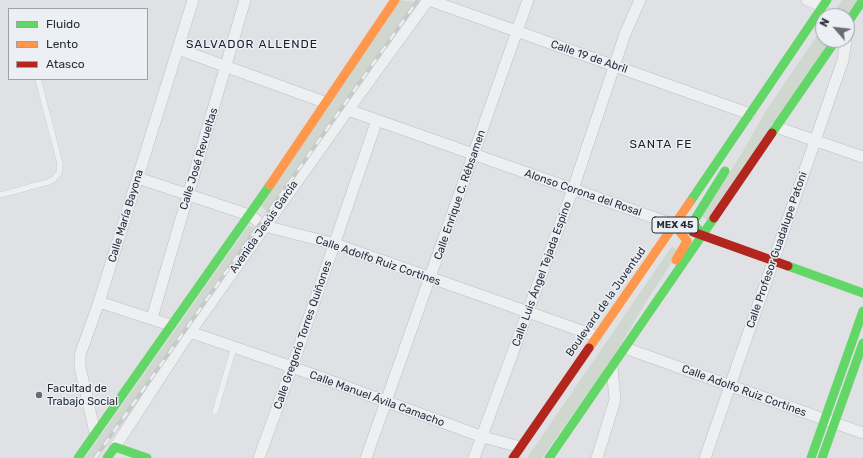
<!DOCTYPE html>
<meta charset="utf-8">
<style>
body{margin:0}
#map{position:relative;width:863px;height:458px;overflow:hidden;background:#dfe1e4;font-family:Rubik,sans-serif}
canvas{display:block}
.legend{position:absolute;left:8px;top:8px;width:140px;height:72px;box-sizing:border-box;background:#eceff4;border:1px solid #9da2aa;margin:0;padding:5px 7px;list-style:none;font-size:12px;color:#272f3b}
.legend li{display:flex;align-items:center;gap:8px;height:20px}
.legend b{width:20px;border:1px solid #9da2aa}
.north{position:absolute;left:815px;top:8px;width:40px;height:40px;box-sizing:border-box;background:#eceff4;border:1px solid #9da2aa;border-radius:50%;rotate:298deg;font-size:11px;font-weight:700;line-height:16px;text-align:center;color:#272f3b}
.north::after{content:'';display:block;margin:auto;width:14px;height:18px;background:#676d76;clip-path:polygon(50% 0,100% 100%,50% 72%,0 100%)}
</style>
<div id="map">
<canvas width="863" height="458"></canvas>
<ul class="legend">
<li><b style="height:5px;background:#63d668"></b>Fluido</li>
<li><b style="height:5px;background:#ff974d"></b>Lento</li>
<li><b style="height:5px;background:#b3261e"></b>Atasco</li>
</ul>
<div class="north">N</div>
</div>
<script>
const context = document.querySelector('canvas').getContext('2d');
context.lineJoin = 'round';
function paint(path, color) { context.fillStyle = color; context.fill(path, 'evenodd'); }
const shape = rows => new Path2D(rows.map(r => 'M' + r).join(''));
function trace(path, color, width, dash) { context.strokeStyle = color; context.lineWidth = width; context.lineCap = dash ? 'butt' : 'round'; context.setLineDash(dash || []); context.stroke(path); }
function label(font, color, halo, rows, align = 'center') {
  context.font = font + ' Rubik,sans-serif'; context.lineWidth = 3; context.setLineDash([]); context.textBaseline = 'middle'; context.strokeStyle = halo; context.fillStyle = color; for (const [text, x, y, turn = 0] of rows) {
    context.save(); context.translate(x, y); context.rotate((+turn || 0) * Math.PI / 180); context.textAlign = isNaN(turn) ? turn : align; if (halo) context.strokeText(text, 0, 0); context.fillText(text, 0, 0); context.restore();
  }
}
const green = shape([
 [400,0,420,3,268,212,261,206],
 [842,0,859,0,847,16,831,16],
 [823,27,823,40,831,40,708,220,700,216,739,158,767,109],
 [248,226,257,228,96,458,85,458],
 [672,246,679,252,647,300,611,361,542,458,527,458]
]);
const lane = shape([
 [0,195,48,182,54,179,59,173,60,164,38,79],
 [215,412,234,347]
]);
const street = shape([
 [429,0,750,114],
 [807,0,823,6],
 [178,49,324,102],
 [348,110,675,225],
 [776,127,863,157],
 [138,178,249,215,265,226,335,244,596,336],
 [99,302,170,325],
 [152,318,245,0],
 [190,332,292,367,483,437,520,447],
 [625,348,863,433],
 [95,433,80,367,80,355,99,302,193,0],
 [115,447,190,332,348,110,428,0],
 [259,458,292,367,377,120],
 [366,458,528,0],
 [474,458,573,189,625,34,640,0],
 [597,458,615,400,612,367],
 [705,458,843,60,846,40]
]);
const fast = shape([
 [847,24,863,0],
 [772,133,836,40],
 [690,202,827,0],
 [703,236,694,224,695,219,725,171],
 [788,266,863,293],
 [78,458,270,185],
 [107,458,115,447,147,458],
 [549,458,714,218],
 [811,458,863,311],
 [822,458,863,343]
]);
const slow = shape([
 [270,185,395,0],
 [675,225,687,241,676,260],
 [589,348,690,202]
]);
const jam = shape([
 [714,218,772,133],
 [693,232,788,266],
 [513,458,589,348]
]);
const rail = shape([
 [95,458,418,0]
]);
const markers = [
 [39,395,4,"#676d76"]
];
const shields = [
 [675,225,46]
];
const shieldNames = [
 ["MEX 45",675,225]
];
const streetNames = [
 ["Calle 19 de Abril",589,57,19],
 ["Calle José Revueltas",199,159,-73],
 ["Alonso Corona del Rosal",583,193,19],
 ["Calle Enrique C. Rébsamen",460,195,-71],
 ["Calle María Bayona",126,216,-73],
 ["Avenida Jesús García",264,227,-55],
 ["Calle Profesor Guadalupe Patoni",777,250,-71],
 ["Calle Adolfo Ruiz Cortines",378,261,19],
 ["Calle Luis Ángel Tejada Espino",542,274,-70],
 ["Boulevard de la Juventud",606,302,-55],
 ["Calle Gregorio Torres Quiñones",303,335,-71],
 ["Calle Adolfo Ruiz Cortines",744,391,20],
 ["Calle Manuel Ávila Camacho",377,399,20]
];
const poiNames = [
 ["Facultad de",47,389],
 ["Trabajo Social",47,402]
];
const neighbourhoodNames = [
 ["SALVADOR ALLENDE",252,45],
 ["SANTA FE",661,145]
];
paint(green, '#d0d7cf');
trace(lane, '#bdbfc2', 6);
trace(street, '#bdbfc2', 12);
trace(lane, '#eeeff0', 5.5);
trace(street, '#eeeff0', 11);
trace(fast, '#63d668', 9);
trace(slow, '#ff974d', 9);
trace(jam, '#b3261e', 9);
trace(rail, '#c7c9cb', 4);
trace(rail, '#eceff4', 2.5, [8]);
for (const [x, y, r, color] of markers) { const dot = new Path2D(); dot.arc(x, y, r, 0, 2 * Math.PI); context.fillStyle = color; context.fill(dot); trace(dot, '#eceff4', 1.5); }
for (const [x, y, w] of shields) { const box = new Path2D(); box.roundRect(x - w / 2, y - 8, w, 16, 3); context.fillStyle = '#eceff4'; context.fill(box); trace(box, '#272f3b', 1); }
label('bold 10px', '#272f3b', null, shieldNames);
label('11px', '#272f3b', '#eceff4', streetNames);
label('11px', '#272f3b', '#eceff4', poiNames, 'left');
context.letterSpacing = '1px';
label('12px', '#19202c', '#eceff4', neighbourhoodNames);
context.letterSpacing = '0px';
</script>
